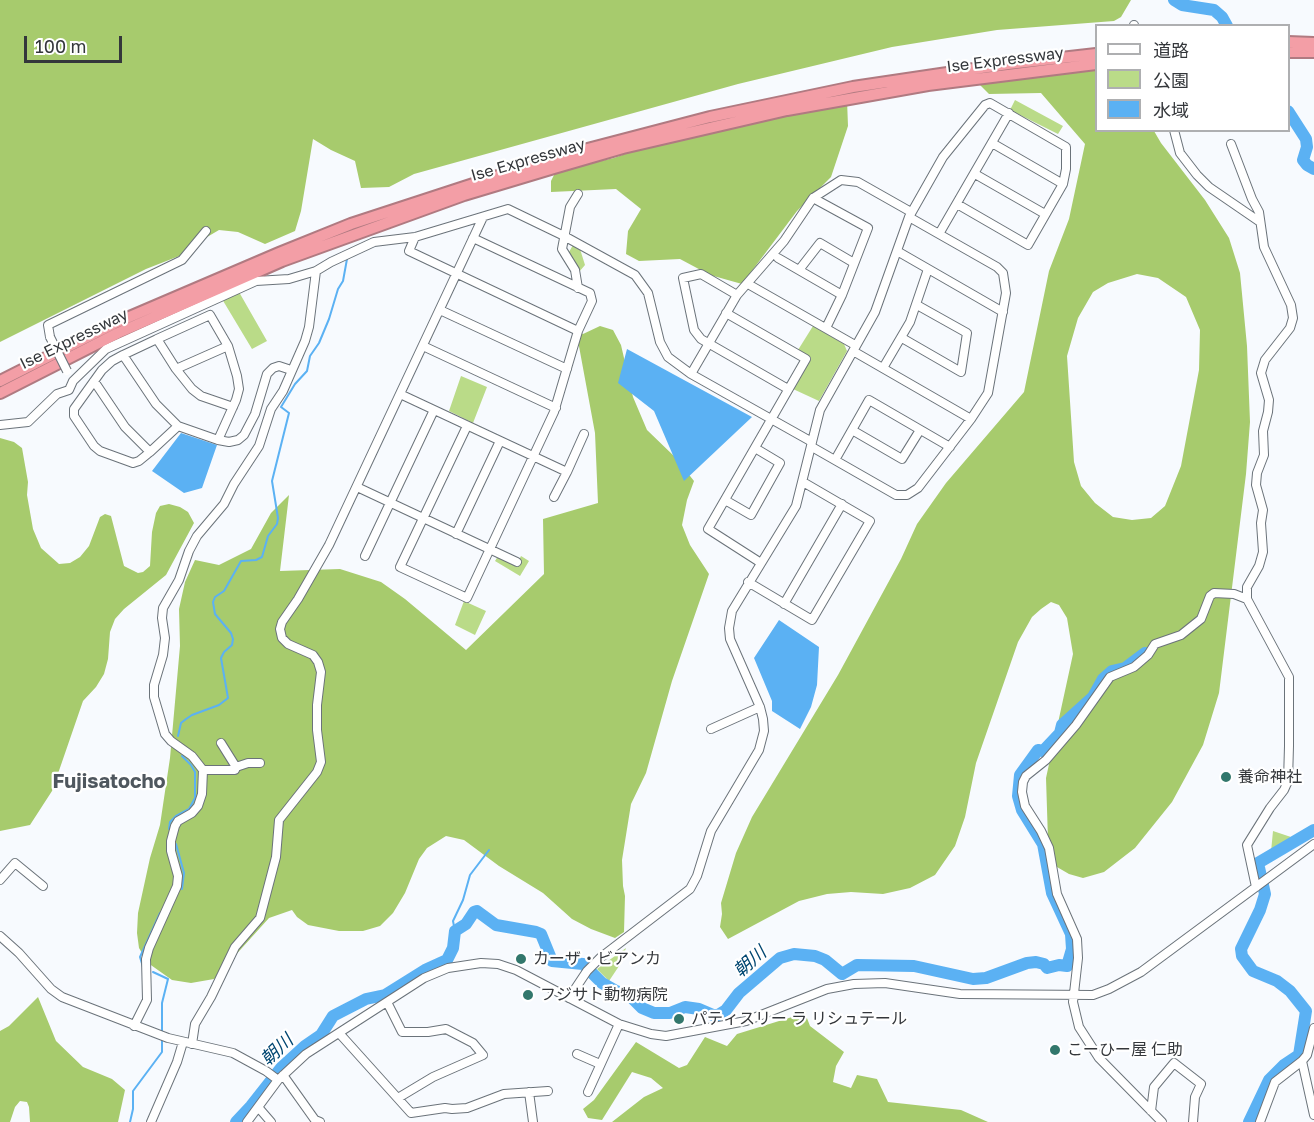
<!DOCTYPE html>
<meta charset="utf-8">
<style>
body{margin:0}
#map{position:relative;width:1314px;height:1122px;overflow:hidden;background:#f7fafe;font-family:"Golos Text","Noto Sans JP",sans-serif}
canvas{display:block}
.legend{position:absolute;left:1095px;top:24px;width:195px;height:108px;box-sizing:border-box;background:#fff;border:2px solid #aeafb1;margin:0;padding:8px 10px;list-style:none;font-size:18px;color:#34373b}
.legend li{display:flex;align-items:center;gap:12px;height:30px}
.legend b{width:30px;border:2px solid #aeafb1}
.scale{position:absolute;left:24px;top:36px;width:98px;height:27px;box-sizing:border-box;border:3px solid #34373b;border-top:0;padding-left:8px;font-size:18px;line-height:21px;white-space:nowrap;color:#34373b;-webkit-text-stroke:4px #fff;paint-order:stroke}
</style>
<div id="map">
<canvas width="1314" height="1122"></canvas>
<ul class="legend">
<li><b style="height:8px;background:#fff"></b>道路</li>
<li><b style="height:16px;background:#badb88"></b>公園</li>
<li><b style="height:16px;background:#5bb1f3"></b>水域</li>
</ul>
<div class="scale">100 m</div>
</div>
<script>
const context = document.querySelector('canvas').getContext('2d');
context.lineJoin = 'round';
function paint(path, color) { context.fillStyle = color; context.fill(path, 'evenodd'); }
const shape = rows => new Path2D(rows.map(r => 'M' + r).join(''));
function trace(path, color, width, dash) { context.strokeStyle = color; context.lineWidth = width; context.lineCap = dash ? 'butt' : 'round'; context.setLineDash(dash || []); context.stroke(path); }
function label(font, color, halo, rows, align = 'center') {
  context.font = font + ' "Golos Text","Noto Sans JP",sans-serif'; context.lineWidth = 4.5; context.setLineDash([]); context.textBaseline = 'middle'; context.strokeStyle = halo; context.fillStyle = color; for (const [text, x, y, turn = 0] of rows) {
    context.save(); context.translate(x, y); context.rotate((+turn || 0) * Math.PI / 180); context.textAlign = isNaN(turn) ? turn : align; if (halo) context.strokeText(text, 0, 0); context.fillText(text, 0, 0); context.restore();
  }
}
const green = shape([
 [1015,100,1063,126,1058,134,1010,110],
 [573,245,580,249,585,265,579,272,569,252],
 [239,292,267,341,252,349,222,299],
 [813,326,844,344,847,351,819,401,793,389,811,358,798,350],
 [461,376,487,387,473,423,449,411],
 [498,556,516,566,521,556,529,561,520,576,495,561],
 [464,601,486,611,475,635,455,625],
 [1273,831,1294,838,1291,849,1270,862],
 [626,948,621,963,609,981,597,969]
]);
const forest = shape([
 [0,0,1131,0,1121,17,1114,21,997,30,892,47,738,84,414,174,389,187,361,188,355,161,331,150,313,139,301,211,295,231,265,244,238,232,219,230,202,240,192,251,146,269,0,342],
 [1078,56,1096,56,1096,130,1154,131,1161,143,1205,200,1229,238,1240,273,1247,346,1250,422,1246,474,1219,693,1203,745,1172,802,1135,848,1104,872,1083,878,1069,874,1057,867,1048,840,1046,778,1073,654,1067,618,1059,605,1051,602,1041,609,1032,617,1018,642,976,763,965,817,955,846,935,875,910,888,883,894,851,892,827,894,799,901,728,939,720,927,722,914,721,903,736,853,752,817,838,675,901,559,917,524,946,483,1024,392,1049,271,1069,219,1085,144,1041,93,989,94,966,71,969,64],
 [1137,274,1158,278,1186,297,1200,330,1199,370,1181,466,1165,506,1151,518,1132,520,1113,517,1095,503,1081,486,1074,462,1067,356,1078,318,1093,292,1108,283],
 [838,93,847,100,848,126,831,177,797,211,742,284,710,275,680,259,639,261,626,254,628,231,641,209,616,189,551,192,551,181,555,173,560,170,614,158,650,145],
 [600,326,613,330,621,345,633,397,647,430,675,457,694,481,687,500,682,525,690,545,709,574,672,681,646,773,631,804,622,860,623,886,625,896,624,932,615,938,591,929,572,919,543,893,499,866,464,840,446,836,427,848,419,859,405,893,393,913,380,926,363,931,339,931,308,925,297,917,292,910,269,918,214,979,191,983,172,980,148,963,139,948,137,933,138,913,150,858,160,825,170,758,180,646,179,609,185,582,195,560,219,565,251,549,271,513,289,495,280,571,340,569,381,582,405,599,466,650,544,574,543,519,598,503,595,433,576,330,583,334],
 [0,438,14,442,22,448,28,482,27,495,33,529,41,548,59,564,70,563,80,557,89,546,100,517,105,514,111,516,124,566,138,573,143,572,150,566,152,532,156,513,160,506,169,504,180,507,188,512,194,523,166,575,124,609,115,619,110,632,108,659,104,674,96,687,83,701,52,791,30,825,0,831],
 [38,997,56,1041,83,1067,112,1079,125,1090,118,1122,30,1122,29,1107,27,1102,20,1101,15,1107,10,1122,0,1122,0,1031,9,1026],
 [805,1013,810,1026,844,1052,836,1066,833,1082,851,1088,857,1075,877,1079,888,1102,961,1110,988,1122,612,1122,644,1097,663,1088,651,1078,632,1072,602,1120,588,1118,583,1109,594,1100,636,1042,679,1068,687,1065,705,1037,727,1046,737,1034]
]);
const water = shape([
 [627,349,752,417,684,481,654,411,618,383],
 [181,433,217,445,202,488,184,493,152,471],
 [779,620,819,647,817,685,811,707,800,729,772,711,772,701,754,658]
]);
const stream = shape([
 [178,736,181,723,186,719,192,715,219,705,228,698,221,658,224,652,232,645,233,639,231,633,215,614,213,602,215,597,224,591,241,561,256,560,262,557,268,536,277,524,278,518,272,481,289,413,281,407,295,384,307,371,310,356,319,343,329,319,338,289,343,281,347,259],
 [169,829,170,822,176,816,189,809,195,798,195,772,191,765,182,756],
 [176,844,184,873,182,889],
 [455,931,453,921,463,900,470,875,489,850],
 [143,967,140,957,160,913],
 [130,1122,133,1109,133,1091,162,1052,162,1003,168,979,153,972]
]);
const river = shape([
 [1174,0,1182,5,1214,10,1222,17,1227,26],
 [1288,111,1306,139,1307,147,1303,160,1307,165,1314,169],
 [236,1122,251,1106,281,1068,305,1046,321,1035,333,1016,366,999,385,995,425,970,447,960,453,948,455,931,466,924,474,912,477,911,496,925,536,932,541,934,552,961,583,964,602,983,616,991,629,995,642,1008,654,1013,670,1013,685,1007,699,1009,713,1015,718,1015,726,1010,739,993,780,958,794,954,815,956,825,960,842,974,857,965,914,966,973,979,986,978,1027,963,1036,962,1044,964,1047,968,1059,965,1067,966,1072,949,1071,934,1052,893,1043,844,1022,810,1018,796,1020,775,1038,750,1043,751,1060,733,1062,725,1093,697,1103,679,1112,671,1125,668,1145,653],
 [1249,1122,1269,1080,1284,1065,1299,1055,1306,1011,1290,991,1277,981,1253,971,1242,956,1241,949,1260,910,1265,894,1258,863,1314,830]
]);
const minor = shape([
 [1134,25,1134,26],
 [1174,130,1180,153,1197,175,1209,187,1260,222],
 [992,143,1063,184],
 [1231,144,1252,199,1259,212,1264,247,1291,305,1293,318,1290,328,1265,360,1261,373,1269,400,1268,412,1263,431,1264,455,1257,473,1256,485,1263,510,1261,523,1263,552,1259,566,1247,587,1247,599,1289,677,1289,746,1288,781,1284,790,1270,808,1247,845,1256,887],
 [975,174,1045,214],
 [813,198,868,228,842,295,826,328],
 [939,234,1009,113],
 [415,237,409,251,578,331],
 [897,251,1003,312],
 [778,258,842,295],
 [799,270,820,243,854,263],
 [748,284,855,345],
 [578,288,575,270,562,249,570,207,578,194],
 [440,310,567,369],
 [726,313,806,359,708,529,761,563],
 [50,337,48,325,182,260,206,231],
 [902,338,961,372,967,333,917,305],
 [228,346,176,369,157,339,210,315,228,346,237,376,239,389,236,400,218,440,229,442,238,440,244,435,255,414,267,374,273,368,279,366,291,370],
 [423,346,556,408],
 [853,351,971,419],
 [123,355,112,361,102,370,74,409,74,416,94,446,100,451,133,463,139,461,150,452],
 [883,368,910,322,928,269],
 [176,369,192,389,201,396,233,407],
 [691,374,737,295],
 [94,381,125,427,150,452,178,426,156,404,123,355,157,339],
 [788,389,701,339,694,330,683,278,701,274,737,295,784,241,813,198,841,180,858,182,911,212],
 [400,394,567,472,554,497],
 [0,425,28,422,57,394,69,390,73,381,106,349,256,281,289,279,316,271,331,262,374,242,415,237,508,209,564,236,635,275,648,293,660,342,668,357,691,374,812,442],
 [178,426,218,440],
 [467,426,400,567,467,598,554,412,578,331,592,301,590,293,473,238],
 [852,430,902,459,920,430],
 [812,447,896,495,907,495,918,488,971,419,988,393,1006,293,1003,273,997,267,909,217],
 [835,460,869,400,950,447],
 [567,472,584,434],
 [357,487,517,562],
 [725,500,751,515,780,463,755,448],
 [456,534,500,441],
 [365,556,434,410],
 [748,582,812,620,870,521,803,482],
 [784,604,842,504],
 [711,729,760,707],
 [221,743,236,767],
 [203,770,235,770,236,767,248,763,260,763],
 [0,880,15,863,43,886],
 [0,936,19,953,51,989,62,997,168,1038,233,1053,266,1071,278,1080],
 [569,998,587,971,600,958,690,889,697,876,711,831,759,750,764,731,763,719,760,707,730,639,729,628,732,611,796,506,820,410,875,312,909,217,943,157,985,105,990,103,1066,147,1066,169,1063,184,1028,245,957,204],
 [387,1002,402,1032,428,1032,446,1029,473,1043,483,1055,433,1077,398,1098],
 [134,1026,147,1000,146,959,149,948,177,886,178,876,171,851,171,841,175,826,178,821,192,813,198,806,202,794,203,770,192,756,171,741,165,734,154,697,154,685,163,655,165,638,162,618,163,608,179,580,189,551,197,536,224,504,234,484,259,446,271,409,283,391,305,341,309,327,316,271],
 [1314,1028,1307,1055,1302,1061,1314,1115],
 [339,1033,411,1113,445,1108,452,1109,467,1108,504,1094,548,1091],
 [192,1044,195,1024,211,997,235,947,260,918,276,857,279,820,317,772,321,762,317,730,317,705,321,672,318,662,313,655,288,644,282,638,280,629,282,622,298,599,329,545,483,217],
 [577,1054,600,1064],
 [283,1075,315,1120,320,1122],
 [529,1092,533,1122],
 [588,1092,619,1024],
 [258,1107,271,1122],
 [1151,1111,1154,1087,1174,1063,1201,1084,1195,1097,1193,1122],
 [151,1122,177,1062,183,1042],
 [247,1122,278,1080,306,1054,424,978,448,968,481,963,498,964,516,970,619,1024,651,1034,666,1036,746,1021,827,989,854,984,885,983,960,994,1093,995,1109,989,1141,972,1314,844],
 [1162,1122,1099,1058,1079,1027,1073,1002,1078,958,1077,939,1057,894,1049,848,1041,831,1025,806,1022,792,1023,782,1026,776,1046,760,1076,725,1110,677,1134,667,1148,655,1155,644,1181,635,1201,619,1210,596,1214,593,1234,594,1247,599],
 [1260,1122,1275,1082,1302,1061]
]);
const highway = shape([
 [1288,42,1314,43],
 [1288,52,1314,52],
 [0,381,113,324,279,253,351,224,553,158,710,117,853,87,1008,64,1096,54],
 [0,393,118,333,282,261,464,195,554,168,623,148,787,110,928,85,1096,64]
]);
const minorBridge = shape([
 [50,337,67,371]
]);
const markers = [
 [1226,777,6,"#32776c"],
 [521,959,6,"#32776c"],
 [528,995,6,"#32776c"],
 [679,1019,6,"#32776c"],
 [1055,1050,6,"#32776c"]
];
const streetNames = [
 ["Ise Expressway",1005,60,-7],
 ["Ise Expressway",528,160,-16],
 ["Ise Expressway",74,339,-26]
];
const poiNames = [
 ["養命神社",1238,777],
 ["カーザ・ビアンカ",533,959],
 ["フジサト動物病院",540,995],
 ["パティスリー ラ リシュテール",691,1019],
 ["こーひー屋 仁助",1067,1050]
];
const waterNames = [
 ["朝川",750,962,-41],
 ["朝川",277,1050,-43]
];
const quarterNames = [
 ["Fujisatocho",109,782]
];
paint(green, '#badb88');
paint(forest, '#a7cb6d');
paint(water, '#5bb1f3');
trace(stream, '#5bb1f3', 2);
trace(river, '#5bb1f3', 12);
trace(minor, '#6b737a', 10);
trace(highway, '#b07a81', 14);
trace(minor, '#fff', 8);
trace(highway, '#f39ea6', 10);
trace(minorBridge, '#6b737a', 10, []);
trace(minorBridge, '#fff', 8);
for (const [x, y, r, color] of markers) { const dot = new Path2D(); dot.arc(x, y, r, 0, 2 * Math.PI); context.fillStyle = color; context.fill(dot); trace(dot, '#fff', 2); }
label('16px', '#34373b', '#fff', streetNames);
label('16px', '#34373b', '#fff', poiNames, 'left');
label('italic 18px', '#004671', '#fff', waterNames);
label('bold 20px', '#4f575e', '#fff', quarterNames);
</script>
